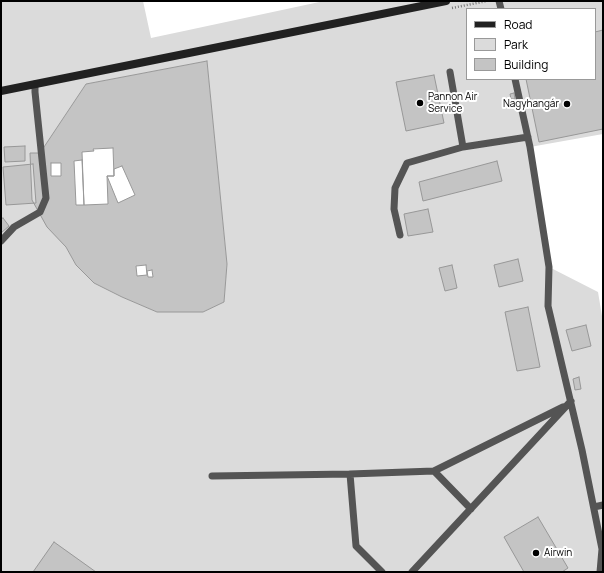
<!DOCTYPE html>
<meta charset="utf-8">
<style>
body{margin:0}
#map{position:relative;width:604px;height:573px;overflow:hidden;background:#fff;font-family:Manrope,sans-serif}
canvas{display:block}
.frame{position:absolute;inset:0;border:2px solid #000;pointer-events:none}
.legend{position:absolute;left:466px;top:8px;width:130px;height:72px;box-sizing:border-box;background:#fff;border:1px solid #999;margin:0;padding:5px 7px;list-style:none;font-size:12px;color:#000}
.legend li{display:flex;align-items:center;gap:8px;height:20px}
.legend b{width:20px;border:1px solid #999}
</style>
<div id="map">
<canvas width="604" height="573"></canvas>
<div class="frame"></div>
<ul class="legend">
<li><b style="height:5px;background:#212121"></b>Road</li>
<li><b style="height:11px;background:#dbdbdb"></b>Park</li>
<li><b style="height:11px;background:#c4c4c4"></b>Building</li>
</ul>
</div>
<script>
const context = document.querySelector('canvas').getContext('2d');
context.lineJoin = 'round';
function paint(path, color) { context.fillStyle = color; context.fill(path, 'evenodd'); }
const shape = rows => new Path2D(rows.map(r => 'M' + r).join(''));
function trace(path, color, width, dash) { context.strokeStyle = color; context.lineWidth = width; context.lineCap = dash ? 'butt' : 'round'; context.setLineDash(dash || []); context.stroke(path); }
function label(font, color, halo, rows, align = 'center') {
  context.font = font + ' Manrope,sans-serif'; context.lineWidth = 4; context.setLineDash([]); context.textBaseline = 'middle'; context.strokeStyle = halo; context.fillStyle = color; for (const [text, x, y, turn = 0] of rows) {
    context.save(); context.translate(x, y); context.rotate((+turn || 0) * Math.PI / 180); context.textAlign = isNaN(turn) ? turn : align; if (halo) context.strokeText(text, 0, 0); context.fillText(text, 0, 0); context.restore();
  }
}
const green = shape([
 [1,1,143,1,151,38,184,31,324,1,603,1,603,134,530,147,549,267,598,292,603,322,603,572,1,572],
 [467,9,595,9,595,79,467,79],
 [207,61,227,264,224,302,203,312,157,312,122,297,94,283,76,265,66,247,30,153,40,153,86,84]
]);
const building = shape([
 [603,30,603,129,539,142,526,79,595,79,595,32,603,30],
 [207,61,227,264,224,302,203,312,157,312,122,297,94,283,76,265,66,247,47,227,32,200,30,153,40,153,86,84,207,61],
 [434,75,444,123,406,131,396,82,434,75],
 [514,93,515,99,511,99,510,94,514,93],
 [25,146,25,161,5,162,4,147,25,146],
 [113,148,114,176,107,176,108,204,84,205,82,152,94,151,93,149,113,148],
 [82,160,84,205,76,205,74,161,82,160],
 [497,161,502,181,423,201,419,182,497,161],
 [51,163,61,163,61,176,51,176,51,163],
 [33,164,36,203,6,205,3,167,33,164],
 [122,166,135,195,118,203,107,176,114,176,114,169,122,166],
 [428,209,433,232,408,236,404,214,428,209],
 [3,218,9,226,1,233,1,219,3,218],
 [518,259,523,281,499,287,494,265,518,259],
 [146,265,147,275,137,276,136,266,146,265],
 [452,265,457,288,445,291,439,268,452,265],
 [152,270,153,277,148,277,147,271,152,270],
 [528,307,540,367,517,371,505,312,528,307],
 [586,325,591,346,572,351,566,330,586,325],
 [579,377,581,389,575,390,573,379,579,377],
 [538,517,568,568,562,572,524,572,504,537,538,517],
 [54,542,96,572,33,572,54,542]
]);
const path = shape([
 [452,8,487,1]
]);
const lane = shape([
 [499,1,501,9],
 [450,72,463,147,528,137],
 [515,79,530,147,549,267,548,306,582,450,602,549,600,572],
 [400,235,394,209,395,188,407,163,463,147],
 [1,241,14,227,40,212,46,198,35,92,35,84],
 [434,471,563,407],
 [350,474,434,471,471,509],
 [212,476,350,474,356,546,382,572],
 [594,507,603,505],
 [412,572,571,401]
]);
const secondary = shape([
 [1,91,446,1]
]);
const markers = [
 [420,103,4,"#000"],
 [567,104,4,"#000"],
 [536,553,4,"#000"]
];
const poiNames = [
 ["Pannon Air",428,97],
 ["Service",428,109],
 ["Nagyhangár",559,104,"right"],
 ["Airwin",544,553]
];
paint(green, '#dbdbdb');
paint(building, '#c4c4c4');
trace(building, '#989898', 1);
trace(path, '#767676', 2.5, [1, 2]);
trace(lane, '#545454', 7);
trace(secondary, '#212121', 8);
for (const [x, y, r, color] of markers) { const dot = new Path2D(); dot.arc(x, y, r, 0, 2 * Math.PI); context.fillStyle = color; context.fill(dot); trace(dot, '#fff', 1.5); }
label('10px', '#000', '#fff', poiNames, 'left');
</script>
